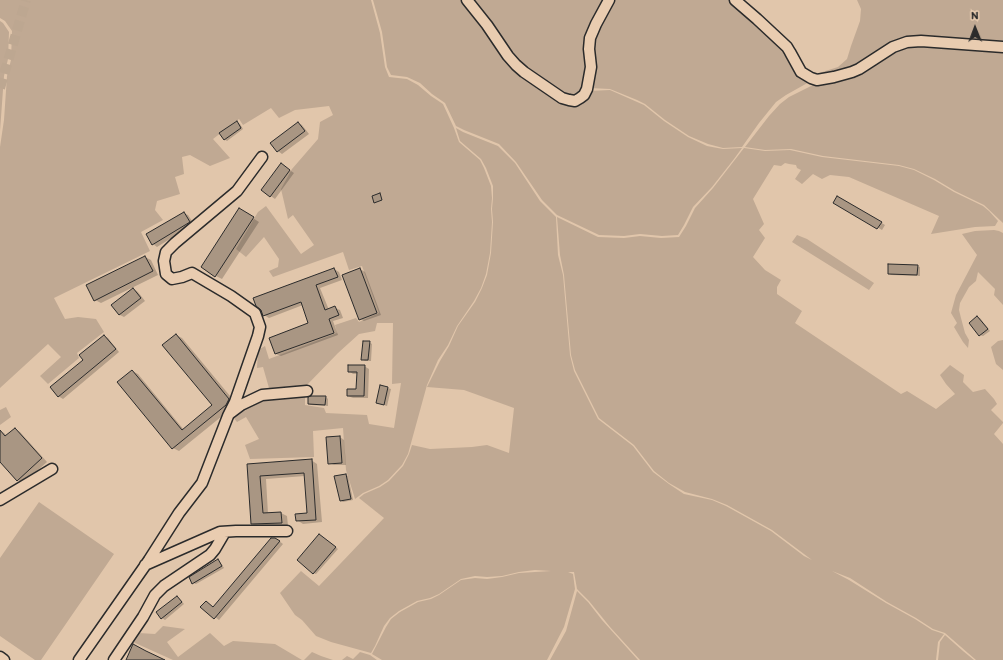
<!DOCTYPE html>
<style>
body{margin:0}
#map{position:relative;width:1003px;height:660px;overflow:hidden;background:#e1c6ab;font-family:Itim,sans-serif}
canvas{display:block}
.north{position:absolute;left:955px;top:8px;width:40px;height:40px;-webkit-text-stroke:3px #e9ccb0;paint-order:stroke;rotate:359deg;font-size:11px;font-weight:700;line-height:16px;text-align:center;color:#2b2b2b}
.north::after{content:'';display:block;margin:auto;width:14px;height:18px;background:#2b2b2b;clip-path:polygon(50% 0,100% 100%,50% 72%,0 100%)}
</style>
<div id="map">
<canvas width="1003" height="660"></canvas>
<div class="north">N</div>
</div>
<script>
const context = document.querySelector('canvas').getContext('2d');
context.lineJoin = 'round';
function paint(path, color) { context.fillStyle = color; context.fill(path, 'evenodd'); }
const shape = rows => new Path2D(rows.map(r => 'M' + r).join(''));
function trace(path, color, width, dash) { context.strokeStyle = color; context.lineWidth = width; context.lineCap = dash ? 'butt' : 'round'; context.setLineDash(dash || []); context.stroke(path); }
const green = shape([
 [0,0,371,0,380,33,385,67,389,77,407,79,418,85,431,96,443,104,454,128,459,142,480,160,484,168,491,186,492,198,491,209,492,222,490,253,486,274,481,288,474,301,457,326,448,345,438,360,427,385,408,454,402,465,388,480,379,486,363,493,355,499,346,470,343,428,313,431,314,457,250,459,245,445,259,439,246,417,237,422,232,416,241,409,259,400,305,395,305,405,324,408,326,413,367,415,369,424,394,428,401,383,392,384,393,323,377,323,375,331,359,334,338,353,305,387,269,388,263,367,257,368,258,350,265,346,269,359,337,333,335,325,356,318,359,322,379,313,362,266,349,270,343,252,273,277,269,271,278,267,279,259,264,237,246,257,236,249,258,212,266,206,301,254,314,245,293,215,288,219,281,189,292,169,318,139,320,122,333,115,329,106,295,110,279,118,271,108,243,125,239,119,213,139,230,158,210,166,190,155,182,157,184,174,175,177,180,194,157,201,155,210,163,220,141,232,150,251,54,298,65,319,78,317,96,319,104,332,77,353,79,358,48,384,40,376,61,357,48,344,0,388,0,147,4,120,7,76,11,60,12,31,5,21,0,18],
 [373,0,464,0,494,42,569,102,589,91,610,90,644,105,664,121,688,137,707,146,723,149,742,148,734,159,712,187,693,207,684,225,678,235,662,236,640,234,624,236,599,235,557,215,542,200,516,162,499,144,464,130,456,126,445,103,432,94,420,83,407,77,391,75,387,67,382,32],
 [469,0,608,0,595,24,587,84,574,99,525,71],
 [613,0,730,0,783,47,811,81,786,95,776,102,759,123,742,147,723,148,708,144,689,136,665,120,645,104,637,100,610,89,590,88,591,46],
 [738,0,744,0,758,13,789,42,802,62,808,70,816,74,838,67,847,59,851,46,860,21,861,9,857,0,1003,0,1003,45,921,39,859,67,812,76],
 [0,21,3,23,9,32,8,59,4,76,0,131],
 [922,45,1003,51,1003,223,984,205,955,191,935,179,914,169,899,165,823,156,791,149,765,150,745,147,769,116,780,104,789,97,813,85,837,80,871,66,895,52,913,46],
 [456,128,463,132,498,146,515,163,540,201,556,217,558,255,563,275,570,355,574,371,598,419,633,446,653,472,669,484,684,494,712,500,726,506,771,531,804,556,812,560,772,530,727,505,712,499,685,492,669,483,654,471,634,445,599,418,575,370,571,355,564,275,560,255,557,217,598,237,624,238,640,236,661,238,679,237,686,226,695,208,713,188,744,148,765,151,790,150,822,157,899,166,914,170,934,180,954,192,983,206,989,211,998,221,995,226,975,227,931,234,939,216,849,177,830,175,822,179,813,174,802,184,795,179,801,170,797,168,796,165,789,164,785,163,781,166,774,165,753,199,764,224,759,230,765,238,753,257,765,270,781,280,777,287,777,294,802,311,795,323,901,394,907,391,936,409,955,394,946,384,940,375,950,365,964,375,963,382,973,392,985,389,994,399,997,404,991,410,1003,422,1003,423,994,434,1003,444,1003,660,976,660,945,633,933,629,916,618,887,602,850,578,832,571,849,580,886,603,915,619,932,630,944,634,938,642,936,660,640,660,610,627,589,601,577,589,574,572,568,572,573,574,575,589,564,627,547,660,382,660,372,654,386,627,391,619,400,612,418,602,431,599,439,595,461,580,475,578,487,579,502,577,519,573,551,571,535,570,519,572,502,576,487,577,475,576,461,579,439,594,430,598,417,601,399,611,390,618,384,626,375,646,371,653,331,642,316,636,302,620,295,615,280,593,301,571,319,586,384,518,359,498,364,494,380,487,389,481,403,466,409,454,412,445,430,449,472,447,487,445,509,453,514,408,464,390,427,387,440,361,449,346,458,326,475,302,482,288,487,275,491,253,493,222,492,209,493,198,493,186,486,168,481,159,460,141],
 [994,230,999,231,1003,233,1003,305,994,295,995,289,978,272,976,281,969,287,960,303,959,310,961,318,965,333,969,340,968,348,963,342,954,327,957,323,951,313,956,295,977,255,962,234,975,231],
 [797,235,807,239,874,283,869,290,792,242],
 [1003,340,1003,370,996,364,991,347,998,341],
 [6,407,11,417,0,425,0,410],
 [39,502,114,554,41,660,35,660,0,636,0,558],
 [577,591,588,602,602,620,638,660,550,660,566,631],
 [163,626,185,629,167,642,178,657,210,633,224,646,233,641,275,644,302,660,173,660,133,642,139,633,155,634],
 [945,635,963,651,974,660,938,660,940,642],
 [312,652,321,656,333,660,304,660],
 [360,652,370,655,377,660,342,660,347,656,353,659]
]);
const shadow = shape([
 [237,122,240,124,243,129,227,141,224,139],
 [298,123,302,125,309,134,282,154,278,151],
 [285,167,294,173,275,199,262,190],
 [837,197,885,225,882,230,834,202],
 [184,213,188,215,194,224,157,247,153,244],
 [245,213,259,222,222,279,216,276],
 [145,257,151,260,158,275,101,303,95,300],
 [917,266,920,267,920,276,891,275,889,273],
 [334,269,339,272,342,280,320,288,329,310,335,308,340,310,343,318,333,321,338,335,281,356,276,354,270,338,310,323,303,305,269,318,264,315],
 [360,269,365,272,381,315,364,321,360,319],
 [134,289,138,292,145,301,124,317,120,315,113,306],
 [977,317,980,318,990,331,983,336,980,335],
 [176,335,182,338,235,402,232,408,179,451,173,448,119,382,132,371,138,374,184,430,213,406],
 [104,336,108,338,119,352,63,399,58,396],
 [369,342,372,344,371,361,365,361,362,359],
 [364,366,369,369,368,398,353,398,348,396,357,390,358,374,353,374,349,371],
 [381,386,391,389,387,406,377,403],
 [326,397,328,399,328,406,311,405,309,404],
 [15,429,20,432,47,462,23,483,18,480,0,461,0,431,4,433,7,436],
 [340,437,344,440,346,465,334,465,329,463],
 [311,460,317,464,322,522,303,524,297,520,308,514,305,476,266,479,268,514,281,513,287,516,288,526,258,527,252,524,248,465],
 [346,475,348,476,353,500,343,502,340,500],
 [320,535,338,549,316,574,313,573],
 [279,541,283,544,219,620,202,607,213,607],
 [218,560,220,562,224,568,196,584,193,583],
 [177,597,179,598,184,604,165,620,162,618,157,613]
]);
const building = shape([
 [237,121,241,128,224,140,219,133,237,121],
 [298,122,305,131,277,152,270,143,298,122],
 [281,163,290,170,270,197,261,190,281,163],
 [380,193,382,200,374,203,372,196,380,193],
 [837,196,882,222,877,229,833,203,837,196],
 [239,208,254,217,215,277,201,267,239,208],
 [184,212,190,222,152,245,146,234,184,212],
 [145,256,153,271,94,301,86,285,145,256],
 [888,264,918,265,917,275,888,274,888,264],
 [334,268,338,277,316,285,325,310,335,306,339,315,329,319,334,333,275,354,269,338,308,323,301,302,263,316,261,310,256,306,253,298,334,268],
 [360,268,377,313,359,320,342,275,360,268],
 [133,288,141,298,119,315,111,305,133,288],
 [977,316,988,329,979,336,969,323,977,316],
 [176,334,229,399,226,405,172,449,117,382,132,370,182,430,212,405,162,345,176,334],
 [104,335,116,349,58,397,50,387,83,360,79,355,104,335],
 [363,341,370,341,368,360,361,360,363,341],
 [348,365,365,365,364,396,347,396,347,389,356,389,357,372,348,372,348,365],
 [380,385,388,387,384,405,376,403,380,385],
 [311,396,326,396,325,405,308,404,308,397,311,396],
 [15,428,42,458,17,481,0,462,0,430,5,436,15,428],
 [340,436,342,463,328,464,326,437,340,436],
 [312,459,316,520,296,521,295,514,307,513,304,473,260,476,263,513,281,512,282,523,251,524,247,464,312,459],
 [346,474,351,499,340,501,334,476,346,474],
 [319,534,336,547,313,574,297,560,319,534],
 [271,538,275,538,280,541,214,619,200,607,206,601,213,607,271,538],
 [218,559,222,566,192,584,189,577,218,559],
 [177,596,182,602,161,619,156,612,177,596],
 [133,644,146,651,165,660,126,660,133,644]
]);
const minorTunnel = shape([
 [0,88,26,0]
]);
const minor = shape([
 [467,0,487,25,508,56,516,65,524,72,562,98,569,100,575,101,580,98,584,95,587,89,591,67,589,49,590,38,596,24,609,0],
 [735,0,757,19,787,47,790,52,801,72,811,78,817,80,834,77,852,72,859,69,893,47,907,42,921,41,1003,47],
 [229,414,241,405,262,395,307,391],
 [0,500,52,469],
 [145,565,220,532,236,531,287,531],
 [0,657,4,660],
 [79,660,149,560,179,513,202,483,228,416,235,402,258,336,260,327,255,313,231,296,192,273,182,277,172,279,166,274,164,261,166,252,175,243,237,191,262,157],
 [114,660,143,617,155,595,164,586,210,555,215,549,225,532]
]);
paint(green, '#c0a993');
paint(shadow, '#0003');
paint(building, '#a99683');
trace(building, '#2b2b2b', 1);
trace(minorTunnel, '#bda791', 10, [10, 5]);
trace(minor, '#2b2b2b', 13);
trace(minor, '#e9ccb0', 10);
</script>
